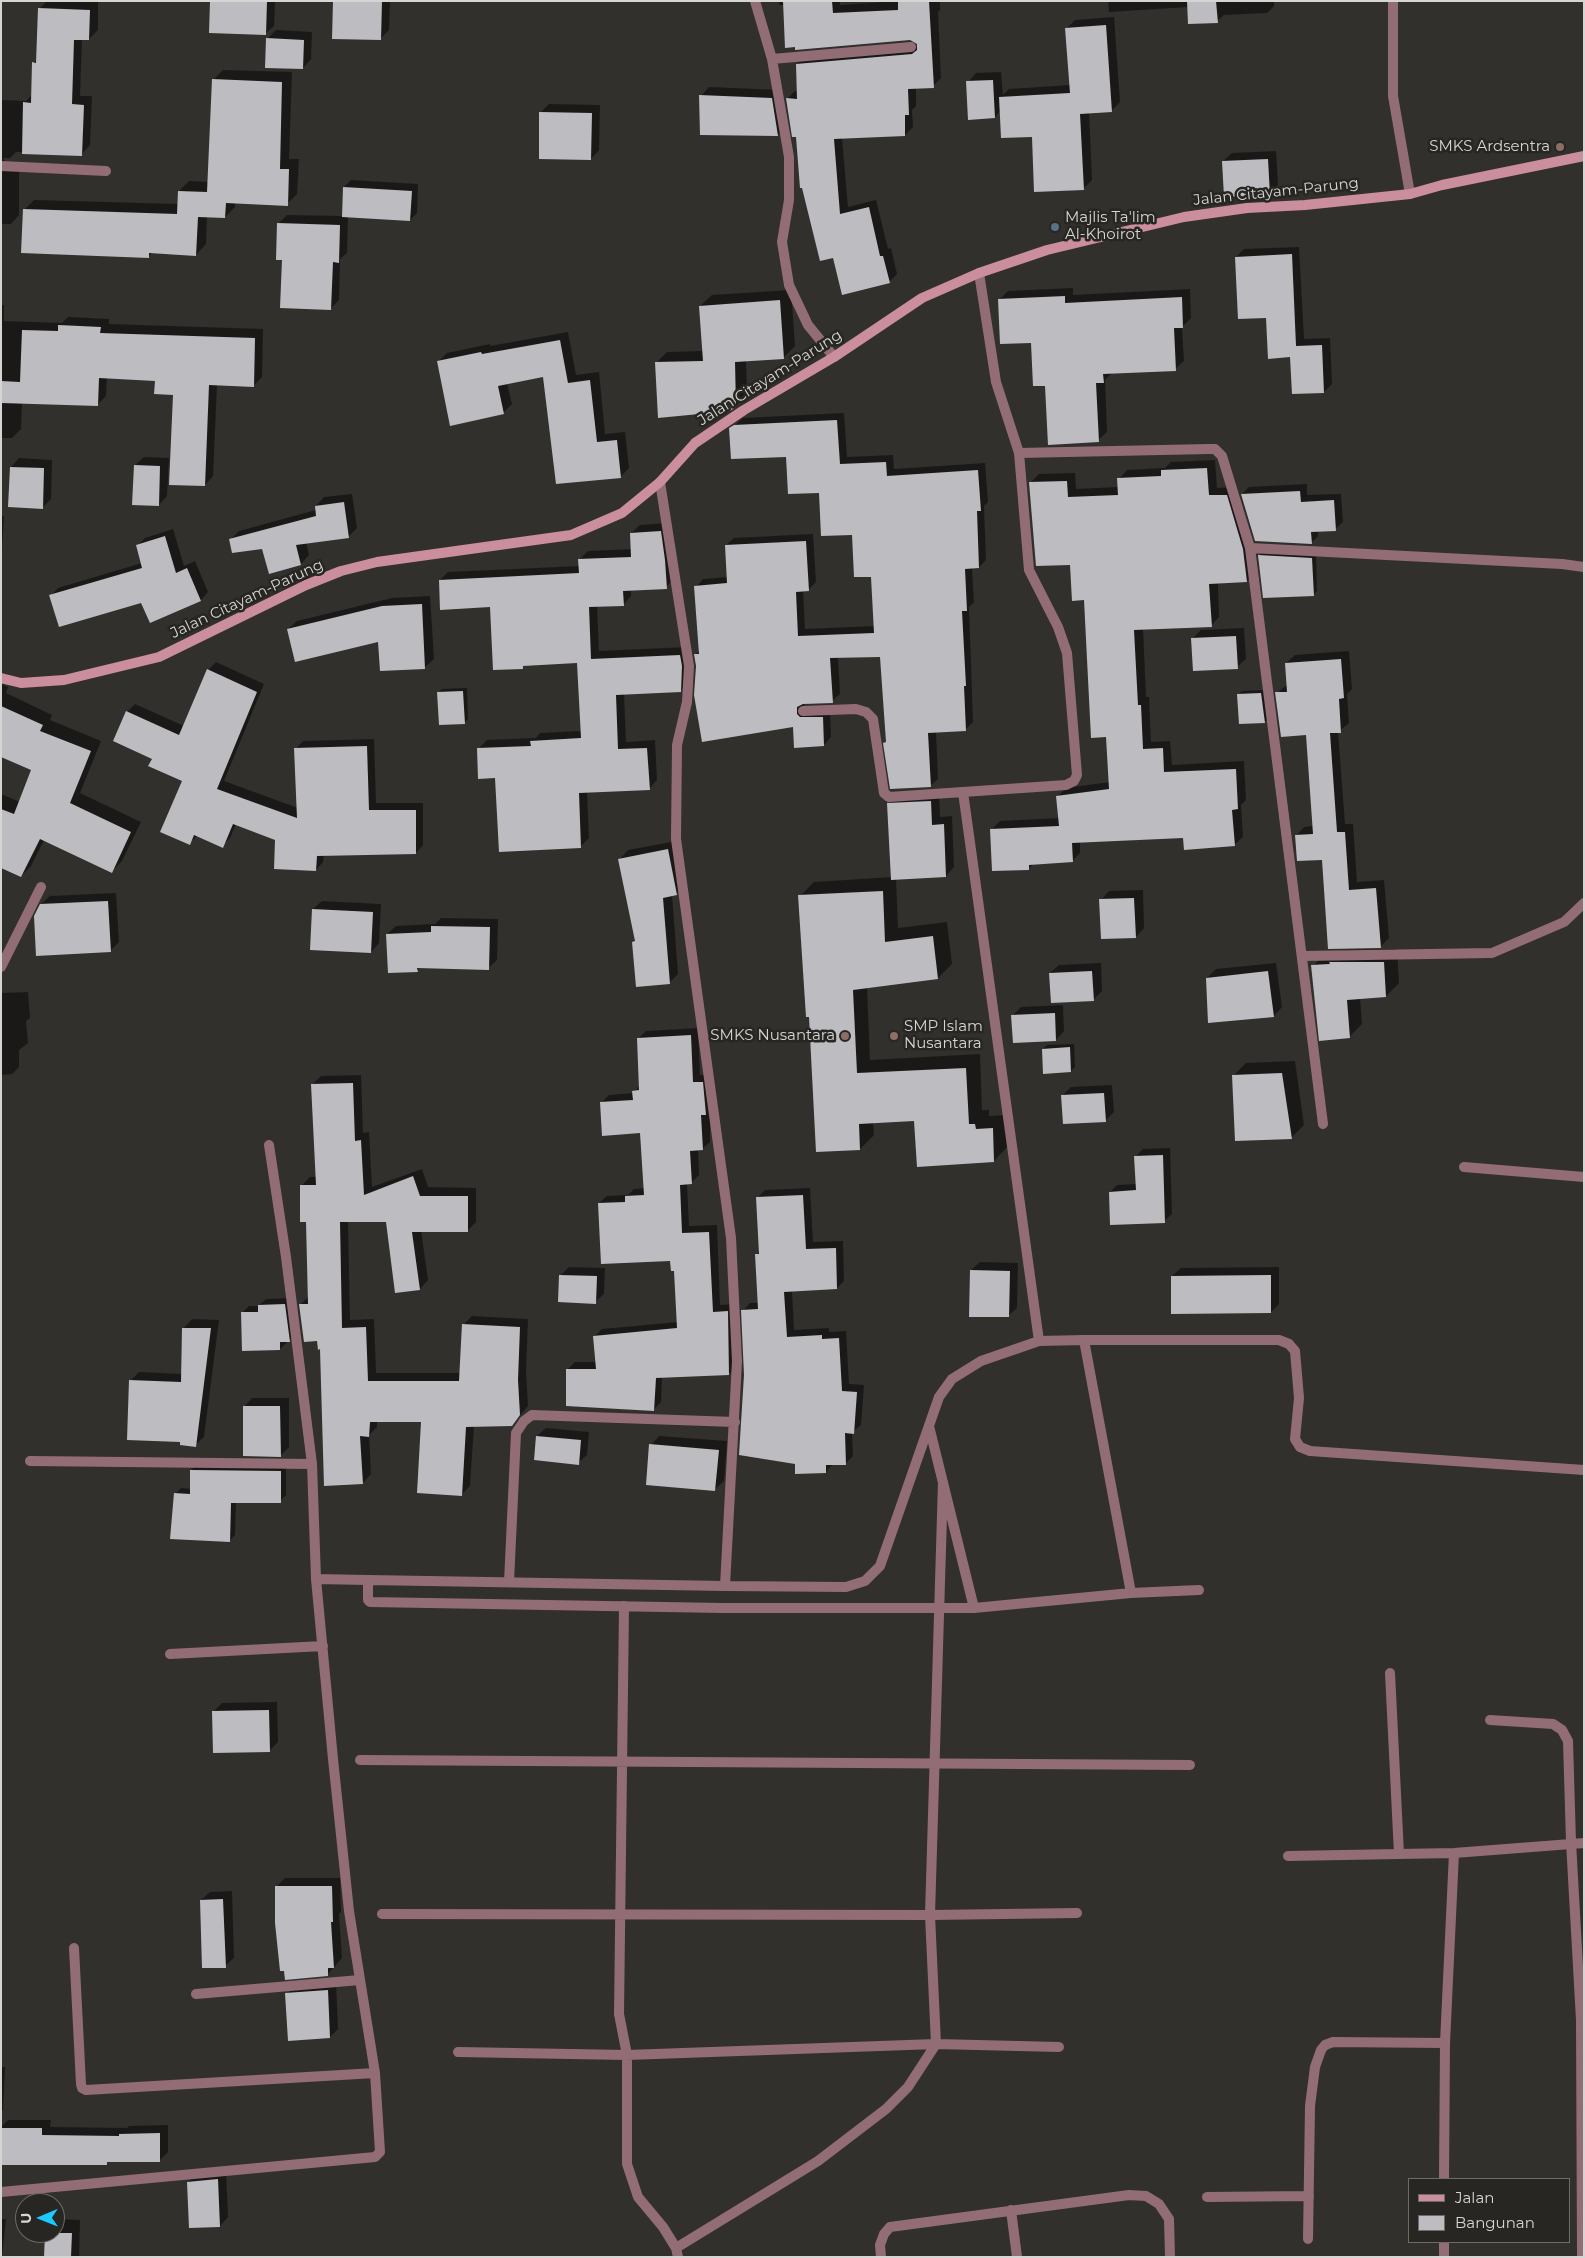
<!DOCTYPE html>
<style>
body{margin:0}
#map{position:relative;width:1585px;height:2258px;overflow:hidden;background:#31302d;font-family:Montserrat,sans-serif}
canvas{display:block}
.frame{position:absolute;inset:0;border:2px solid #d5d5d3;pointer-events:none}
.legend{position:absolute;left:1408px;top:2178px;width:162px;height:65px;box-sizing:border-box;background:#272623;border:1px solid #6d6c69;margin:0;padding:6px 9px;list-style:none;font-size:15px;color:#d5d5d3}
.legend li{display:flex;align-items:center;gap:10px;height:25px}
.legend b{width:25px;border:1px solid #6d6c69}
.north{position:absolute;left:15px;top:2193px;width:50px;height:50px;box-sizing:border-box;background:#272623;border:1px solid #6d6c69;border-radius:50%;rotate:269deg;font-size:14px;font-weight:700;line-height:20px;text-align:center;color:#d5d5d3}
.north::after{content:'';display:block;margin:auto;width:18px;height:22px;background:#1bc9fc;clip-path:polygon(50% 0,100% 100%,50% 72%,0 100%)}
</style>
<div id="map">
<canvas width="1585" height="2258"></canvas>
<div class="frame"></div>
<ul class="legend">
<li><b style="height:6px;background:#cb8e9c"></b>Jalan</li>
<li><b style="height:14px;background:#bdbdc1"></b>Bangunan</li>
</ul>
<div class="north">U</div>
</div>
<script>
const context = document.querySelector('canvas').getContext('2d');
context.lineJoin = 'round';
function paint(path, color) { context.fillStyle = color; context.fill(path, 'evenodd'); }
const shape = rows => new Path2D(rows.map(r => 'M' + r).join(''));
function trace(path, color, width, dash) { context.strokeStyle = color; context.lineWidth = width; context.lineCap = dash ? 'butt' : 'round'; context.setLineDash(dash || []); context.stroke(path); }
function label(font, color, halo, rows, align = 'center') {
  context.font = font + ' Montserrat,sans-serif'; context.lineWidth = 5; context.setLineDash([]); context.textBaseline = 'middle'; context.strokeStyle = halo; context.fillStyle = color; for (const [text, x, y, turn = 0] of rows) {
    context.save(); context.translate(x, y); context.rotate((+turn || 0) * Math.PI / 180); context.textAlign = isNaN(turn) ? turn : align; if (halo) context.strokeText(text, 0, 0); context.fillText(text, 0, 0); context.restore();
  }
}
const shadow = shape([
 [47,1,98,1,98,30,89,39,82,39,80,96,92,96,90,145,82,154,16,152,10,158,3,158,6,163,19,165,19,215,11,224,1,224,1,100,26,101,32,95,33,63,38,59,39,9],
 [211,1,275,1,274,26,265,34],
 [334,1,390,1,389,30,380,39],
 [779,1,840,1,840,5,899,1,940,1,940,10,938,12,941,78,933,86,916,87,916,106,912,110,913,127,905,135,842,138,848,207,876,200,888,249,891,248,897,274,889,282,834,257,787,99,795,91,798,91,797,64,805,56,919,47,917,42,785,5,779,5],
 [1108,1,1274,1,1274,6,1267,13,1224,15,1217,21,1188,7,1109,12],
 [1114,17,1120,102,1111,111,1089,112,1092,180,1083,189,1033,136,1001,110,995,117,968,82,976,73,1001,72,1003,95,1009,89,1070,85,1067,28,1075,20],
 [276,30,312,32,311,59,303,68,267,39],
 [223,70,292,72,289,159,299,159,297,194,287,204,235,202,235,207,225,217,207,216,206,244,196,255,153,252,149,256,24,210,34,200,178,204,179,191,189,181,209,182,213,80],
 [709,87,780,90,786,127,778,135,701,133,701,96],
 [549,104,600,105,599,150,591,159,540,113],
 [1276,151,1278,185,1269,193,1223,161,1232,153],
 [351,180,418,184,417,213,410,220,348,216,347,253,340,259,339,300,330,309,279,223,287,215,343,216,344,187],
 [1299,247,1304,339,1330,338,1332,384,1324,392,1291,356,1267,317,1236,257,1244,249],
 [1073,288,1073,295,1190,289,1191,318,1182,327,1184,361,1175,369,1112,373,1105,380,1107,432,1098,440,1046,384,1032,342,999,300,1008,291],
 [791,290,795,346,784,357,746,360,747,395,735,406,656,363,667,352,703,351,700,306,712,295],
 [1,305,4,305,4,321,62,323,68,317,109,319,109,324,263,329,262,377,253,386,217,384,213,476,205,485,174,393,156,379,107,377,106,396,97,405,22,403,21,429,12,438,1,438],
 [568,332,576,375,599,372,605,434,625,432,629,468,620,477,544,376,507,383,512,404,503,413,438,362,447,353,490,344,490,346],
 [844,413,847,457,893,455,894,469,985,463,988,502,984,506,986,560,979,567,972,568,974,602,969,607,973,722,965,730,936,731,938,779,930,786,885,743,887,741,882,655,838,657,840,694,832,701,804,703,804,706,830,710,831,737,824,745,697,666,695,655,700,650,696,587,703,579,728,577,726,545,734,538,813,534,816,582,808,590,803,590,805,629,875,626,873,575,853,533,820,491,787,455,731,429,743,418],
 [144,457,169,458,167,496,159,505,135,465],
 [19,458,52,460,51,499,42,508,11,467],
 [1215,460,1217,488,1235,487,1255,572,1247,581,1218,582,1219,617,1211,626,1143,628,1146,697,1149,697,1151,742,1170,741,1172,765,1244,761,1246,800,1241,805,1243,837,1234,845,1184,837,1080,842,1080,853,1072,861,1034,864,1029,868,992,829,1000,821,1060,818,1058,796,1066,788,1110,782,1107,736,1085,599,1071,563,1030,483,1039,474,1075,473,1076,489,1119,487,1119,479,1127,470,1165,468,1171,462],
 [1307,484,1307,495,1341,494,1343,522,1335,529,1318,530,1318,536,1311,543,1242,494,1249,487],
 [352,494,357,528,348,537,306,542,309,555,301,564,270,572,263,548,231,539,239,531,316,510,316,506,324,497],
 [1,516,4,516,1,566],
 [669,523,674,579,666,587,631,589,631,596,623,605,597,606,599,651,688,647,689,683,680,691,624,694,626,742,655,740,657,780,649,789,587,792,589,838,581,846,496,777,478,749,487,740,536,738,540,733,581,731,578,662,526,664,522,668,491,606,440,580,448,572,580,566,579,560,588,551,632,549,631,533,640,525],
 [173,529,184,566,195,561,208,592,201,600,51,596,58,588,142,563,137,546,145,538],
 [1263,552,1316,555,1317,591,1313,595,1259,556],
 [430,596,434,659,425,667,380,640,288,629,297,621,392,598],
 [1244,628,1246,659,1237,667,1193,638,1201,630],
 [1349,651,1352,689,1347,694,1349,723,1338,732,1345,824,1353,824,1357,882,1384,880,1389,938,1380,947,1323,858,1296,836,1304,827,1313,826,1307,734,1277,693,1288,684,1286,663,1295,655],
 [216,662,264,684,224,781,298,808,296,749,303,741,374,739,376,803,423,803,423,845,416,853,324,854,323,862,316,870,276,839,236,824,230,838,222,846,198,835,190,843,184,781,153,758,127,712,135,704,184,726,208,670],
 [1,684,8,687,6,693,52,715,50,720,101,741,80,793,141,822,122,861,112,871,44,840,31,866,21,876,1,866,1,794,20,802,32,770,1,755],
 [467,688,468,719,464,723,438,693,442,689],
 [1265,690,1269,718,1265,722,1238,695,1242,691],
 [939,793,940,817,952,816,954,867,946,876,896,878,898,928,947,922,952,964,938,978,867,987,870,1060,980,1054,982,1110,989,1110,989,1116,1007,1115,1008,1146,994,1161,916,1120,873,1122,874,1135,860,1149,810,1015,800,896,814,882,892,877,889,804,897,795],
 [677,841,685,885,676,894,672,895,678,974,669,983,634,942,636,940,620,859,628,850],
 [1143,890,1144,928,1136,937,1101,900,1109,891],
 [116,893,119,942,110,951,41,904,50,896],
 [322,901,381,904,379,943,371,952,313,909],
 [441,918,498,919,497,960,488,968,420,967,417,971,387,934,396,926,435,924],
 [1397,949,1399,983,1386,996,1360,998,1362,1024,1349,1037,1313,966,1326,953,1344,950],
 [1101,963,1102,991,1093,1000,1050,973,1059,965],
 [1276,963,1282,1007,1274,1016,1207,978,1216,969],
 [28,992,30,1018,26,1021,28,1043,19,1050,19,1067,12,1074,1,1075,1,993],
 [1063,1005,1064,1031,1056,1040,1013,1015,1021,1007],
 [698,1028,700,1075,710,1075,710,1142,702,1149,698,1149,699,1175,691,1183,687,1183,689,1226,717,1225,720,1305,735,1304,736,1366,729,1374,662,1377,661,1402,653,1410,567,1370,575,1362,597,1362,594,1337,602,1329,678,1322,675,1269,671,1259,599,1203,607,1196,628,1195,634,1189,645,1188,642,1132,601,1103,609,1095,634,1093,640,1085,638,1039,646,1031],
 [1074,1044,1075,1067,1071,1071,1043,1049,1047,1045],
 [1295,1061,1304,1125,1291,1138,1233,1076,1246,1063],
 [361,1075,363,1133,369,1132,372,1187,422,1169,428,1187,476,1188,476,1222,467,1231,421,1230,428,1280,420,1289,387,1220,348,1220,350,1320,374,1319,376,1373,461,1373,463,1325,472,1316,528,1319,526,1370,528,1406,512,1425,474,1425,470,1486,461,1495,423,1421,377,1421,377,1427,369,1435,371,1474,363,1483,321,1348,300,1305,309,1296,307,1220,301,1186,310,1177,317,1177,312,1085,321,1076],
 [1112,1085,1114,1112,1105,1121,1063,1095,1071,1087],
 [1170,1148,1172,1214,1164,1221,1110,1192,1117,1185,1137,1184,1135,1157,1143,1149],
 [810,1188,813,1242,843,1241,844,1281,837,1288,792,1291,794,1330,829,1328,829,1332,846,1331,849,1384,864,1385,861,1425,852,1432,853,1456,845,1464,833,1464,826,1472,796,1463,745,1375,743,1311,750,1303,759,1303,756,1255,760,1251,757,1198,765,1190],
 [980,1262,1018,1263,1017,1308,1008,1316,971,1270],
 [569,1267,605,1268,604,1294,595,1302,560,1276],
 [1279,1267,1279,1304,1271,1312,1172,1276,1181,1268],
 [291,1298,296,1334,280,1349,242,1313,249,1306,258,1306,266,1299],
 [192,1319,219,1320,204,1437,195,1445,181,1440,130,1381,139,1372,183,1374,184,1328],
 [252,1398,289,1398,289,1447,280,1456,244,1407],
 [546,1428,589,1432,587,1455,578,1463,537,1436],
 [659,1436,727,1441,724,1481,715,1489,651,1445],
 [197,1464,286,1465,286,1495,280,1501,236,1501,235,1535,229,1541,175,1494,181,1488,191,1489,191,1470],
 [277,1702,278,1742,269,1751,214,1711,222,1703],
 [285,1878,340,1878,341,1912,339,1914,342,1958,327,1975,277,1886],
 [232,1891,234,1958,225,1966,201,1900,210,1892],
 [336,1982,338,2029,330,2037,287,1994,295,1986],
 [1,2067,5,2067,3,2110,1,2112],
 [8,2120,51,2120,50,2127,127,2128,129,2126,168,2125,168,2152,160,2160,109,2161,106,2164,1,2163,1,2127],
 [226,2171,228,2217,220,2226,188,2182,197,2173],
 [1,2219,6,2219,2,2257,1,2257],
 [55,2219,80,2220,79,2257,45,2257,47,2233,55,2233]
]);
const building = shape([
 [210,1,267,1,266,35,209,33],
 [333,1,382,1,381,40,332,39],
 [783,1,832,1,833,13,898,10,898,1,929,1,934,88,908,89,909,115,905,115,905,136,834,139,840,214,869,207,880,256,883,256,890,283,842,295,833,258,820,261,802,188,800,188,796,137,792,137,786,98,797,99,796,64,912,54,917,50,917,44,910,40,795,50,795,47,785,48],
 [1187,1,1216,1,1218,23,1188,24],
 [38,8,90,10,89,40,74,40,72,104,84,105,82,156,22,154,23,102,31,103,32,62,36,63],
 [1106,25,1112,112,1080,114,1084,190,1034,192,1032,137,1001,138,999,97,1070,93,1065,28],
 [266,38,304,40,303,69,265,68],
 [212,79,282,82,280,169,289,169,288,206,226,203,225,218,198,217,196,256,149,253,149,258,21,253,23,209,177,214,178,191,207,192],
 [993,80,995,118,968,120,966,81],
 [699,95,772,98,778,136,700,135],
 [539,112,592,113,591,160,539,159],
 [1268,159,1270,195,1224,197,1222,161],
 [343,187,412,191,410,221,342,217],
 [277,223,340,225,339,263,333,262,331,310,280,308,282,260,276,260],
 [1292,254,1296,346,1322,345,1324,393,1292,394,1290,357,1268,359,1266,318,1238,319,1235,257],
 [1065,296,1065,303,1182,297,1183,328,1174,328,1176,371,1103,374,1104,383,1096,383,1099,442,1048,445,1045,386,1033,386,1031,343,1000,344,998,299],
 [780,300,784,359,735,362,736,407,730,411,658,418,655,362,703,361,699,306],
 [58,325,101,327,100,333,255,338,254,387,209,385,205,486,169,485,173,395,154,394,155,381,99,378,98,406,1,403,1,381,20,382,22,330,58,331],
 [560,340,568,383,590,380,597,442,617,440,621,478,556,484,543,377,498,386,504,414,450,426,437,361,481,352,482,354],
 [837,420,840,464,886,462,887,476,978,470,981,511,977,511,979,568,965,569,967,611,962,611,966,686,964,686,966,731,928,733,931,787,890,789,883,743,886,742,880,657,830,658,833,703,803,704,797,707,797,714,800,717,823,717,824,746,794,748,793,727,702,742,694,695,696,666,694,654,699,654,694,586,727,583,725,545,806,541,809,591,796,592,798,636,874,633,871,577,854,577,852,535,821,536,819,493,788,494,786,457,731,459,729,428,734,425],
 [134,465,160,466,159,506,132,505],
 [10,467,44,468,43,509,8,507],
 [1207,468,1209,495,1227,495,1243,549,1247,582,1209,584,1212,627,1134,630,1138,705,1141,705,1143,749,1163,748,1164,772,1236,769,1238,809,1232,810,1235,846,1184,850,1183,838,1072,843,1073,862,1029,865,1029,870,992,871,990,829,1059,826,1056,796,1109,789,1106,737,1091,738,1084,600,1072,601,1070,565,1036,566,1029,482,1067,481,1068,497,1118,495,1117,478,1161,476,1161,470],
 [1300,491,1301,502,1334,500,1336,531,1311,532,1312,544,1255,541,1241,494],
 [344,502,349,538,296,545,301,565,269,574,262,549,232,553,229,539,316,516,315,506],
 [661,531,665,560,667,589,623,591,624,606,589,607,591,659,680,655,682,666,681,692,616,695,618,749,647,748,650,790,579,793,581,848,499,852,495,778,478,779,477,748,531,746,530,741,581,738,577,663,523,666,523,669,493,670,490,607,440,610,439,580,579,573,578,559,631,557,630,533],
 [165,536,176,573,187,568,201,601,150,623,141,603,59,627,49,595,142,568,136,545],
 [1258,555,1312,558,1314,596,1263,598],
 [422,604,425,669,380,671,378,642,295,662,287,629,382,606],
 [1236,636,1238,669,1193,671,1191,638],
 [1341,659,1344,698,1339,699,1341,733,1330,733,1337,832,1345,832,1349,890,1376,888,1381,948,1328,949,1322,860,1297,861,1295,835,1313,834,1306,735,1281,737,1275,692,1287,692,1285,663],
 [207,669,257,692,217,789,297,818,294,748,367,746,369,810,416,810,416,854,317,856,316,871,274,869,275,840,233,824,223,848,194,835,190,845,160,832,182,781,148,766,152,759,113,741,126,711,179,735],
 [463,691,465,724,439,725,437,692],
 [1261,693,1265,723,1239,724,1237,694],
 [1,706,43,725,40,731,91,751,70,803,131,832,112,873,40,839,21,877,1,868,1,809,14,814,31,770,1,757],
 [931,801,932,825,944,824,946,877,891,880,887,803],
 [668,849,677,895,663,898,670,984,636,987,632,942,635,941,618,859],
 [883,891,885,942,933,936,938,979,853,990,857,1073,966,1068,969,1124,975,1124,976,1129,993,1128,994,1162,917,1167,914,1121,859,1124,860,1150,816,1152,809,1017,806,1017,798,895],
 [1134,898,1136,938,1101,939,1099,899],
 [108,901,111,952,36,956,34,916,40,904],
 [312,909,373,912,371,953,310,950],
 [431,926,490,927,489,970,417,968,418,972,388,973,386,934,431,932],
 [1329,962,1384,962,1386,997,1347,1000,1350,1038,1319,1041,1311,965,1330,964],
 [1092,971,1094,1001,1051,1003,1049,973],
 [1268,971,1274,1017,1208,1023,1206,978],
 [1055,1013,1056,1041,1013,1043,1011,1015],
 [691,1035,693,1082,703,1082,706,1115,701,1115,703,1150,690,1151,692,1184,680,1185,682,1233,709,1232,713,1312,728,1311,729,1375,656,1378,654,1411,566,1406,566,1369,596,1369,593,1336,677,1328,674,1271,671,1271,670,1261,601,1264,598,1203,625,1202,625,1196,644,1195,640,1133,602,1136,600,1102,633,1100,632,1091,639,1090,637,1038],
 [1070,1047,1071,1072,1043,1074,1042,1049],
 [1282,1073,1292,1139,1235,1141,1232,1075],
 [353,1083,355,1141,361,1140,364,1195,413,1176,420,1196,468,1196,468,1232,412,1232,420,1290,395,1293,386,1222,340,1222,342,1328,366,1327,368,1381,459,1381,462,1324,520,1327,518,1380,520,1415,512,1426,466,1427,462,1496,417,1493,421,1422,370,1422,369,1437,360,1436,363,1484,324,1486,320,1349,318,1350,317,1341,304,1342,299,1304,308,1304,306,1222,300,1222,300,1185,316,1185,311,1084],
 [1104,1093,1106,1122,1063,1124,1061,1095],
 [1163,1155,1165,1223,1110,1225,1109,1192,1136,1190,1134,1156],
 [803,1195,806,1249,836,1248,837,1289,784,1292,787,1337,822,1335,822,1339,839,1338,842,1391,857,1392,854,1434,845,1433,846,1465,826,1465,826,1473,795,1474,795,1464,739,1455,744,1375,741,1310,758,1309,755,1254,759,1254,756,1197],
 [970,1270,1010,1271,1009,1317,969,1317],
 [559,1275,597,1276,596,1304,558,1302],
 [1271,1275,1271,1313,1171,1314,1171,1276],
 [285,1304,290,1342,280,1342,280,1350,242,1351,241,1312,258,1312,258,1305],
 [182,1328,211,1328,196,1447,180,1445,180,1442,127,1440,129,1380,181,1382],
 [243,1406,280,1406,281,1457,243,1456],
 [536,1436,581,1440,579,1465,534,1460],
 [649,1444,719,1450,715,1491,646,1485],
 [190,1470,281,1471,281,1503,231,1503,230,1542,170,1539,174,1493,190,1494],
 [269,1710,270,1752,213,1753,212,1711],
 [275,1886,332,1886,333,1922,331,1922,334,1968,328,1968,328,1976,285,1980,284,1971,280,1971,275,1923],
 [223,1899,226,1968,202,1968,200,1900],
 [328,1990,330,2038,288,2041,285,1993],
 [1,2128,42,2128,42,2135,119,2136,119,2134,160,2133,160,2162,107,2162,107,2165,1,2165],
 [218,2179,220,2227,189,2228,187,2182],
 [45,2233,72,2233,71,2257,44,2257]
]);
const street = shape([
 [755,1,772,59,789,157,789,200,782,242,789,285,808,325,834,357],
 [1393,1,1393,96,1410,194],
 [772,59,911,47],
 [1,166,106,171],
 [979,273,996,382,1019,453,1029,570,1058,627,1067,653,1077,775,1074,781,1066,785,963,792,1039,1341],
 [1019,453,1209,449,1215,449,1222,456,1250,548,1323,1124],
 [660,482,689,666,687,702,677,745,676,839,731,1238,737,1361,725,1586],
 [1250,548,1562,564,1584,567],
 [803,711,856,709,866,712,873,719,884,793,889,797,963,792],
 [1303,956,1492,953,1564,922,1584,903],
 [1,967,41,887],
 [1464,1167,1584,1177],
 [1084,1340,1279,1340,1289,1344,1295,1351,1299,1398,1295,1439,1300,1447,1310,1451,1584,1470],
 [929,1426,974,1608],
 [30,1461,312,1464],
 [316,1579,368,1580,725,1586,846,1587,865,1581,880,1566,939,1397,952,1379,981,1361,1039,1341,1084,1340,1131,1593,974,1608,723,1608,370,1602,368,1600,368,1580],
 [509,1582,516,1433,524,1421,532,1415,735,1422],
 [1131,1593,1199,1590],
 [624,1606,619,2014,627,2055,627,2164,638,2197,663,2227,676,2248,678,2257],
 [170,1654,323,1646],
 [1390,1673,1399,1854],
 [1490,1720,1553,1724,1562,1730,1568,1741,1571,1842,1581,2020,1582,2257],
 [360,1760,1190,1765],
 [1288,1856,1454,1853,1584,1843],
 [382,1914,930,1915,1077,1913],
 [74,1948,81,2084,82,2088,86,2090,375,2073],
 [196,1994,360,1980],
 [458,2052,627,2055,936,2044,930,1915,943,1482],
 [1444,2179,1445,2043,1454,1853],
 [1,2192,375,2157,380,2152,375,2073,349,1911,333,1759,316,1579,312,1464,286,1257,269,1145],
 [1207,2197,1309,2196],
 [1011,2210,1017,2257],
 [1308,2239,1310,2106,1315,2067,1321,2050,1325,2045,1333,2042,1445,2043],
 [676,2248,818,2161,886,2109,908,2087,936,2044,1059,2047],
 [881,2257,880,2245,884,2234,890,2227,1129,2195,1146,2196,1159,2204,1169,2219,1170,2257],
 [1444,2257,1444,2242]
]);
const secondary = shape([
 [1,678,21,683,64,680,159,657,306,585,341,571,377,562,571,535,622,513,660,482,695,443,744,410,834,357,922,298,979,273,1047,250,1184,217,1247,208,1305,205,1410,194,1442,185,1584,156]
]);
const markers = [
 [1560,147,5,"#8d6e63"],
 [1055,227,5,"#5c6f8a"],
 [845,1036,5,"#8d6e63"],
 [894,1036,5,"#8d6e63"]
];
const poiNames = [
 ["SMKS Ardsentra",1550,147],
 ["Majlis Ta'lim",1065,218,"left"],
 ["Al-Khoirot",1065,235,"left"],
 ["SMP Islam",904,1027,"left"],
 ["Nusantara",904,1044,"left"],
 ["SMKS Nusantara",835,1036]
];
const streetNames = [
 ["Jalan Citayam-Parung",1276,192,-6],
 ["Jalan Citayam-Parung",770,378,-32],
 ["Jalan Citayam-Parung",247,599,-25]
];
paint(shadow, '#0007');
paint(building, '#bdbdc1');
trace(street, '#936d75', 10);
trace(secondary, '#cb8e9c', 10);
for (const [x, y, r, color] of markers) { const dot = new Path2D(); dot.arc(x, y, r, 0, 2 * Math.PI); context.fillStyle = color; context.fill(dot); trace(dot, '#272623', 2); }
label('15px', '#d5d5d3', '#272623', poiNames, 'right');
label('15px', '#d5d5d3', '#272623', streetNames);
</script>
